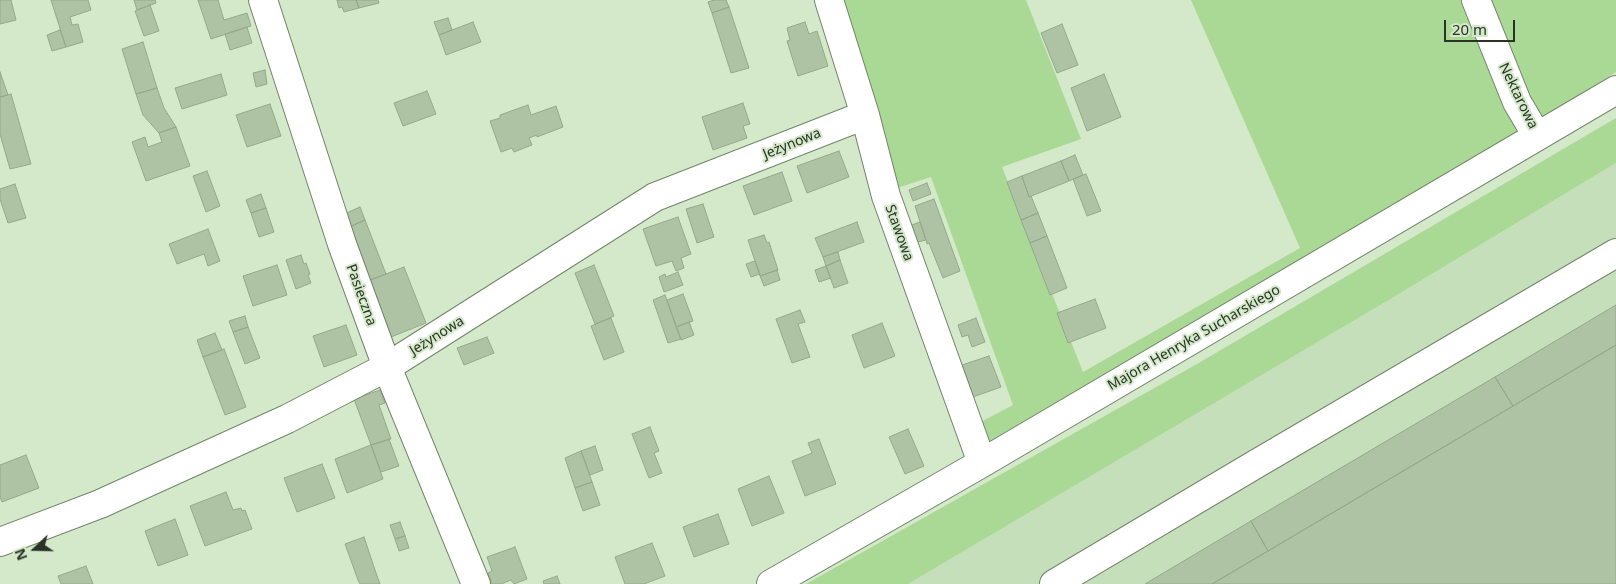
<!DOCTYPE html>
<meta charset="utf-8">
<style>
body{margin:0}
#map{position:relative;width:1616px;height:584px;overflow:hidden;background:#d3e9c9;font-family:"Noto Sans",sans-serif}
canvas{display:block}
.north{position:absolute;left:10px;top:524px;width:50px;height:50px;-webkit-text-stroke:4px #d3e9c9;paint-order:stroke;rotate:249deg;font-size:14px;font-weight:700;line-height:20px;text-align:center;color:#2a3326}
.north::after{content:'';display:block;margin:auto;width:18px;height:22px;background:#2a3326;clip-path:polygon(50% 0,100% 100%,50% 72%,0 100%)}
.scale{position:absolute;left:1444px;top:20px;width:71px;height:22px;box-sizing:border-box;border:2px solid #2a3326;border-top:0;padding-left:6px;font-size:15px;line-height:18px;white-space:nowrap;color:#2a3326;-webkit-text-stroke:4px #d3e9c9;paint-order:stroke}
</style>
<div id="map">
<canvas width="1616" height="584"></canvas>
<div class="north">N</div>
<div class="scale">20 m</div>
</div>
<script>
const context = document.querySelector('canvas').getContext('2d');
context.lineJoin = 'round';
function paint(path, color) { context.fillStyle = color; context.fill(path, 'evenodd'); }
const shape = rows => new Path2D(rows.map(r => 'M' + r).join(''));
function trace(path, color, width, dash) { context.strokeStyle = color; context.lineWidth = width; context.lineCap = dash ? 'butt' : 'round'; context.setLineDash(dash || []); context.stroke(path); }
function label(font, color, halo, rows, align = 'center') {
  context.font = font + ' "Noto Sans",sans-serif'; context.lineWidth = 4; context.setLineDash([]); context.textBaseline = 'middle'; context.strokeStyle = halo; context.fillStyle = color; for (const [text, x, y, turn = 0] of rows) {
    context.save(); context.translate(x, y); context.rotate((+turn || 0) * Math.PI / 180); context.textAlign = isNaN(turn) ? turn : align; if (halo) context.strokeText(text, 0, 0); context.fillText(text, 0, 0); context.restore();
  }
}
const built = shape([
 [1616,163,1616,584,908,584,1387,301]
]);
const green = shape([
 [836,0,1026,0,1081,139,1002,167,1083,372,1300,248,1191,0,1616,0,1616,72,1462,166,990,442,977,424,1013,405,931,177,891,190],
 [1616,118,1616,163,1387,301,908,584,806,584,1197,364]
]);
const building = shape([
 [0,0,11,0,16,20,0,24,0,0],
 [51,0,88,0,91,10,70,17,72,25,78,24,83,42,66,47,51,0],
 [134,0,155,0,156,3,137,10,134,0],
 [198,0,218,0,224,20,247,13,251,26,211,39,198,0],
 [337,0,356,0,359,8,344,12,342,7,339,8,337,0],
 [356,0,378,0,379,3,359,8,356,0],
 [714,0,726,0,729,7,712,13,708,2,714,0],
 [150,5,159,31,144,36,135,11,150,5],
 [729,7,749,68,731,73,712,13,729,7],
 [448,18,452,30,439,35,434,22,448,18],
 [473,22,481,42,446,55,439,35,473,22],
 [805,22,809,34,817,31,828,66,798,76,787,41,790,40,787,28,805,22],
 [1062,24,1078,65,1057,73,1041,33,1062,24],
 [247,27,252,43,230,50,225,34,247,27],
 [60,30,66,47,52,51,47,35,60,30],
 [143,42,157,88,136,94,122,49,143,42],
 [265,70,267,84,256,87,253,73,265,70],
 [0,72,8,95,0,97,0,72],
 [221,74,227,95,182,109,175,88,221,74],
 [1104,74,1121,117,1087,131,1071,88,1104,74],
 [157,88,164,108,176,127,159,133,143,115,136,94,157,88],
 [427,91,436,114,403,126,394,103,427,91],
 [11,94,31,164,10,169,0,134,0,97,11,94],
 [743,103,750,124,743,126,747,138,713,150,702,117,743,103],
 [270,104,281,136,247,147,236,115,270,104],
 [528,105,531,115,556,106,563,127,537,137,537,135,529,138,532,145,514,152,512,148,501,152,490,121,500,118,500,115,528,105],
 [176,127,190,166,146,181,132,142,145,137,148,147,162,142,159,133,176,127],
 [839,151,849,177,807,193,797,166,839,151],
 [1075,155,1083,175,1069,181,1061,161,1075,155],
 [1061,161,1069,181,1029,197,1022,176,1061,161],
 [207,171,220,206,206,212,193,176,207,171],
 [782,172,792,201,754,215,743,186,782,172],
 [1086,174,1101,211,1087,216,1073,179,1086,174],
 [1022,176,1029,197,1031,196,1038,213,1021,220,1007,182,1022,176],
 [927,183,931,194,913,201,909,190,927,183],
 [15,184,26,218,8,223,0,199,0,189,15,184],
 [261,194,266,208,251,213,246,200,261,194],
 [934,199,960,271,943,278,929,243,927,244,926,240,915,206,934,199],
 [703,204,714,237,697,243,686,209,703,204],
 [360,207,365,220,347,228,342,215,360,207],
 [266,208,274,232,259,237,251,213,266,208],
 [1038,213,1047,236,1030,243,1021,220,1038,213],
 [678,217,691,254,681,258,684,268,676,271,672,261,656,266,643,229,678,217],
 [365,220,386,274,368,281,347,228,365,220],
 [857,222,864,242,823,257,815,238,857,222],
 [920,222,926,240,914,243,909,226,920,222],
 [208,229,220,261,208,266,204,254,177,264,169,244,208,229],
 [764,235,767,243,769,242,778,270,760,276,748,240,764,235],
 [1047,236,1067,288,1050,295,1030,243,1047,236],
 [838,252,840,260,826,266,823,257,838,252],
 [301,255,304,264,306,263,310,274,308,275,311,283,296,289,286,260,301,255],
 [840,260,848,283,834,288,826,266,840,260],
 [755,261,760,274,751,277,746,264,755,261],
 [277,265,287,295,253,306,243,276,277,265],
 [594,265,614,316,595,324,575,273,594,265],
 [826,266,831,278,819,282,815,270,826,266],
 [404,267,426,323,391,337,368,281,404,267],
 [777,270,780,280,764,286,760,276,777,270],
 [678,272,683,285,664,292,659,277,665,274,666,277,678,272],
 [683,294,693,321,676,327,667,300,683,294],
 [665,295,681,339,668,343,653,300,665,295],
 [1095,299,1106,328,1068,343,1057,313,1095,299],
 [1616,305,1616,345,1513,406,1495,377,1616,305],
 [800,310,805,322,798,324,810,357,792,363,776,319,800,310],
 [245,316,248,327,233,332,229,321,245,316],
 [611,318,624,352,604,360,591,326,611,318],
 [976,318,985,342,972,347,968,335,962,337,958,325,976,318],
 [689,322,694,335,681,340,676,327,689,322],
 [882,323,895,356,864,368,852,335,882,323],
 [346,325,357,355,324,367,313,336,346,325],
 [248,327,260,358,245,364,233,332,248,327],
 [215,333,222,350,203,357,197,340,215,333],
 [487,337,494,353,464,365,457,348,487,337],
 [1616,345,1616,584,1212,584,1268,551,1616,345],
 [224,349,246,407,225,415,203,357,224,349],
 [989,356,1001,387,973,397,962,365,989,356],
 [1495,377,1513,406,1268,551,1251,521,1495,377],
 [380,390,385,403,379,405,391,439,371,445,354,399,380,390],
 [650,427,659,451,654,453,662,473,649,478,632,434,650,427],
 [908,429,924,466,905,474,889,437,908,429],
 [389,439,399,466,381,472,371,445,389,439],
 [819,439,836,484,805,496,792,461,812,453,808,443,819,439],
 [371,445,383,479,347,493,335,459,371,445],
 [595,446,603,470,590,475,581,451,595,446],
 [581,451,592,482,575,488,565,458,581,451],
 [26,455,39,488,2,502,0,497,0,465,26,455],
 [322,464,335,498,297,512,284,478,322,464],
 [769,476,784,513,752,526,738,489,769,476],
 [592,482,600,505,583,511,575,488,592,482],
 [226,492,233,510,241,508,242,511,245,510,252,529,205,546,190,506,226,492],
 [718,514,729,544,694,557,683,527,718,514],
 [175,519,188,555,158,566,145,531,175,519],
 [1251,521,1268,551,1212,584,1145,584,1251,521],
 [400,522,405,536,395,539,390,525,400,522],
 [405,536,409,548,399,551,395,539,405,536],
 [364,537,376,573,380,584,360,584,358,580,345,544,364,537],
 [652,543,665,576,644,584,625,584,615,557,652,543],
 [515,547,527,579,514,584,511,580,501,584,492,584,488,573,492,571,487,557,515,547],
 [86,566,93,584,61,584,58,576,86,566],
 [557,576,560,584,544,584,543,581,557,576]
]);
const minor = shape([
 [263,0,342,244,387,367,476,584],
 [829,0,865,115,886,196,982,463],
 [1476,0,1517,102,1537,136],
 [0,542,100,504,287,419,387,367,655,197,865,115],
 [771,584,982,463,1616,90],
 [1054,584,1256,464,1616,253]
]);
const streetNames = [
 ["Nektarowa",1518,96,64],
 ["Jeżynowa",792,144,-22],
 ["Stawowa",899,233,70],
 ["Pasieczna",361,295,70],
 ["Jeżynowa",437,336,-32],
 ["Majora Henryka Sucharskiego",1194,338,-30]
];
paint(built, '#c4dfb9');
paint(green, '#aad996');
paint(building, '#adc3a4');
trace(building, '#94a98b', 1);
trace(minor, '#718669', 30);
trace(minor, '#fff', 28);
label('14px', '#2a3326', '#d3e9c9', streetNames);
</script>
